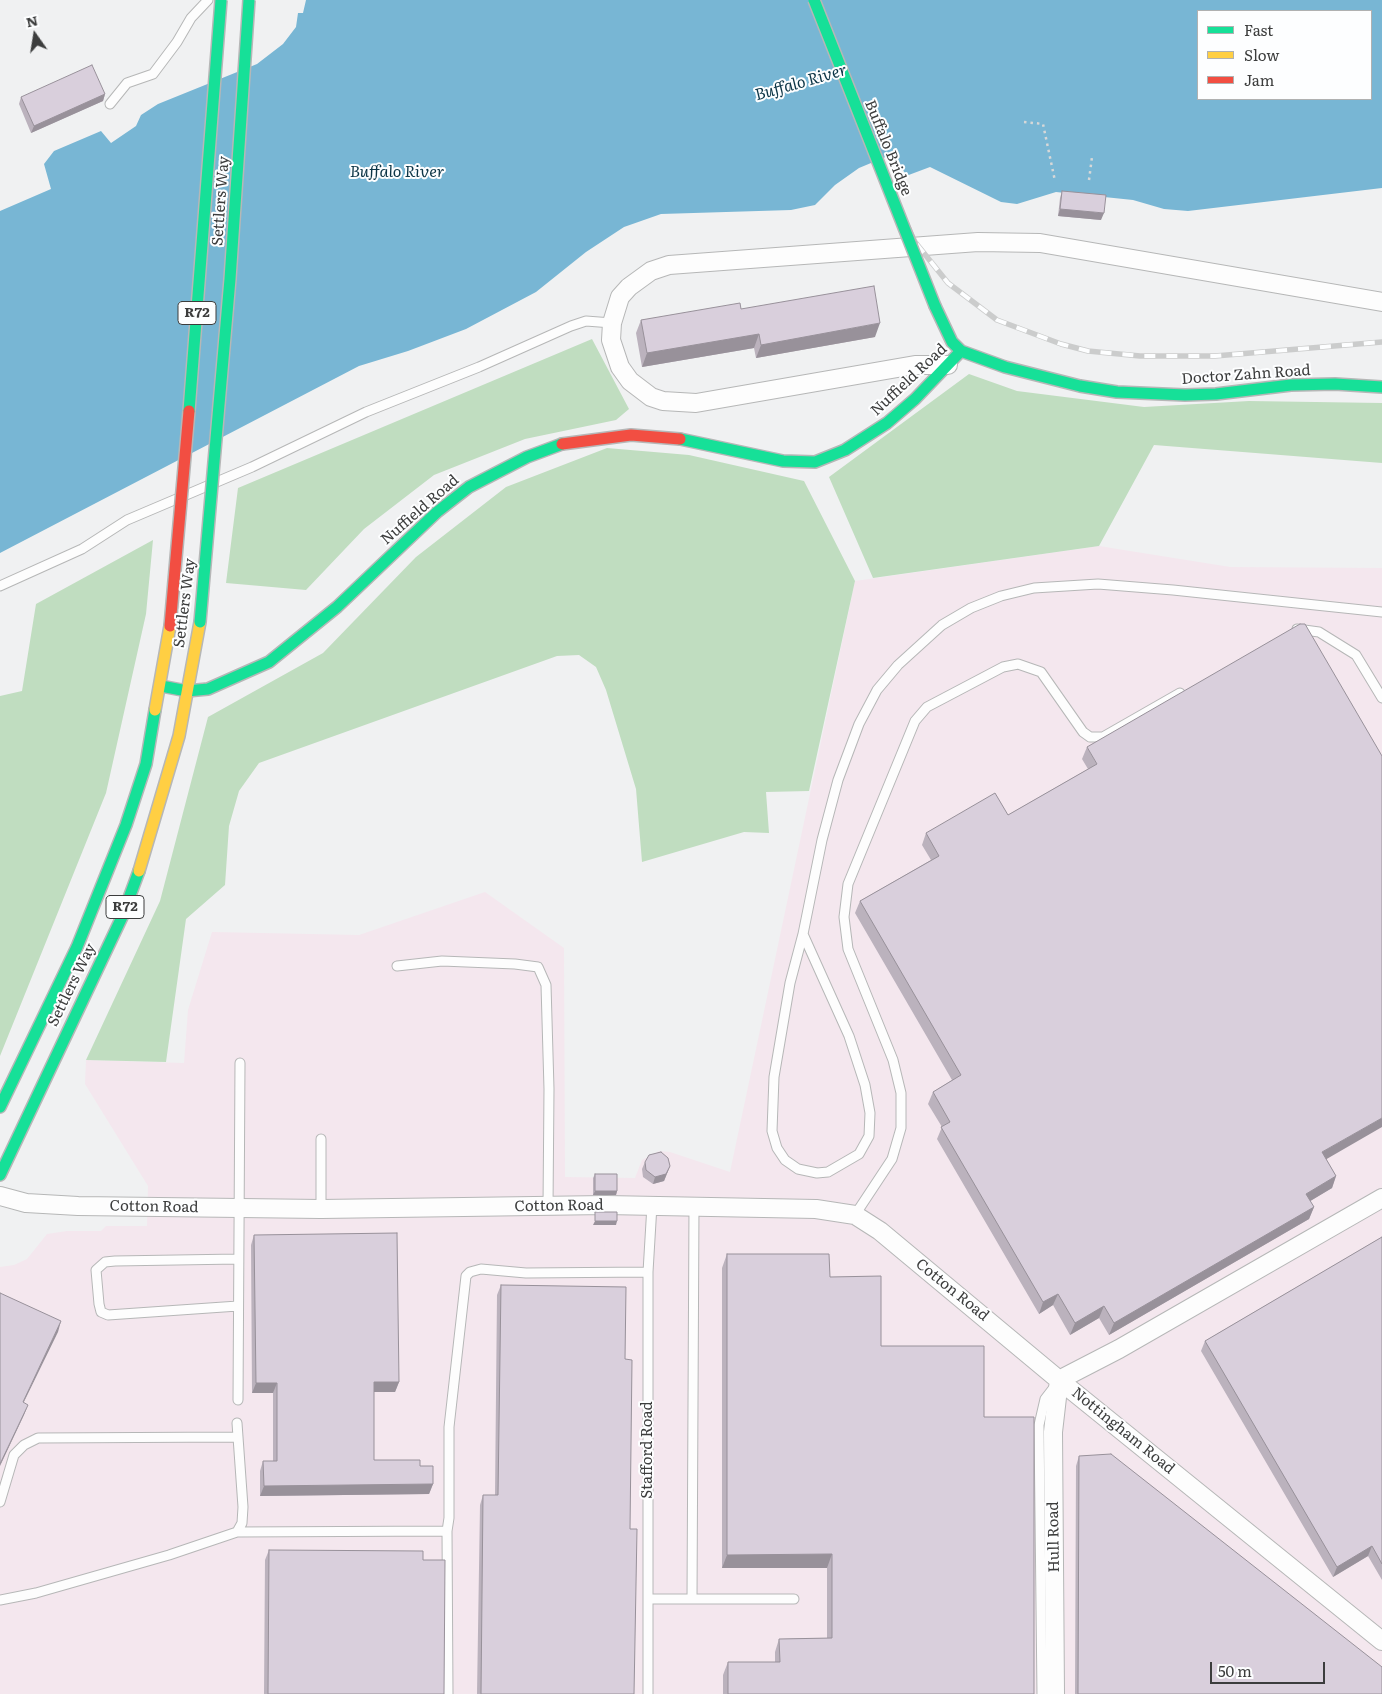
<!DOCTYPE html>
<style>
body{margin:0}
#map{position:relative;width:1382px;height:1694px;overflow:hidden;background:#f0f1f2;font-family:Literata,serif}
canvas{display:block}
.legend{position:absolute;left:1197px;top:10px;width:175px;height:90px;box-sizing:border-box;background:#fdfeff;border:1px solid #b0b1b1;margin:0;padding:6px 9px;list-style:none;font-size:15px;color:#3c3d3d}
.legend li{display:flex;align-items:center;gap:10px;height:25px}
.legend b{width:25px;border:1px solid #b0b1b1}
.north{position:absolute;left:10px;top:10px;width:50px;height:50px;-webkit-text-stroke:4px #fdfeff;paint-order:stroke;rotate:347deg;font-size:14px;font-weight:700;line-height:20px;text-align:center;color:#3c3d3d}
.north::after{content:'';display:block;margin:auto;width:18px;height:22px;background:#3c3d3d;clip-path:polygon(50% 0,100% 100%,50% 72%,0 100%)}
.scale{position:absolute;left:1210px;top:1662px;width:115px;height:22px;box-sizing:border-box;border:2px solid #3c3d3d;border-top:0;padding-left:6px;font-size:15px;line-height:18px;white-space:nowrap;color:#3c3d3d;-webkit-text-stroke:4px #fdfeff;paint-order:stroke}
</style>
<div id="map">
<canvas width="1382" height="1694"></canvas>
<ul class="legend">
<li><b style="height:6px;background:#16e098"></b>Fast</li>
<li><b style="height:6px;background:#ffcf43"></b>Slow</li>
<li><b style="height:6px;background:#f24e42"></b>Jam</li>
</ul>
<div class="north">N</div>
<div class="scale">50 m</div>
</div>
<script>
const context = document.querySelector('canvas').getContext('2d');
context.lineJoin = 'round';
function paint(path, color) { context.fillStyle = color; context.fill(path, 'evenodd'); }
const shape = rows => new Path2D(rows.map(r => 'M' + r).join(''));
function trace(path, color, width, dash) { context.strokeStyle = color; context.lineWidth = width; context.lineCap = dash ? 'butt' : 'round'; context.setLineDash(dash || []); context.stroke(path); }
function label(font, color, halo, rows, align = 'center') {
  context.font = font + ' Literata,serif'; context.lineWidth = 4; context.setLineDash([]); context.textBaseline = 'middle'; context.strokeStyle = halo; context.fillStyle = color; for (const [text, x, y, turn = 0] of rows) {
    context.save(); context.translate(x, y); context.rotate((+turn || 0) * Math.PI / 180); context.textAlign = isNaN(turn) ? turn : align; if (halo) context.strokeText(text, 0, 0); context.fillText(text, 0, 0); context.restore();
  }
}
const industrial = shape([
 [1099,546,1230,567,1382,568,1382,1694,0,1694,0,1267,14,1265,27,1259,47,1234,67,1231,101,1231,106,1226,147,1226,148,1186,85,1084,86,1060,184,1063,188,1010,212,932,359,935,485,892,564,948,565,1177,635,1178,642,1160,659,1151,670,1152,730,1172,855,581]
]);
const green = shape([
 [592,339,629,409,616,420,525,439,434,475,364,529,306,590,226,583,238,488],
 [969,374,1017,391,1144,407,1249,401,1382,403,1382,463,1154,445,1099,546,873,578,829,477],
 [607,448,689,455,804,481,855,581,809,791,766,792,769,833,744,832,642,862,636,789,606,690,596,667,579,655,557,656,259,763,239,791,229,826,225,885,186,919,166,1062,86,1060,160,901,208,717,323,653,416,557,506,487],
 [153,540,146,614,106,793,0,1056,0,696,22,691,36,604]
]);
const water = shape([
 [306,0,1382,0,1382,188,1188,211,1164,209,1133,200,1056,192,1017,204,1001,202,930,167,906,176,895,153,859,168,835,185,815,205,791,210,661,214,624,227,586,252,536,292,466,329,408,351,359,366,0,553,0,211,51,189,44,164,54,151,101,131,111,143,136,126,141,115,158,104,257,64,283,44,296,27,298,13,303,13],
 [1198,11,1371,11,1371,99,1198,99]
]);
const path = shape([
 [1024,122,1043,124,1055,181],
 [1089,180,1092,157]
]);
const lane = shape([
 [110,104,127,83,153,74,177,42,191,18,208,0],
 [0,586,82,549,127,520,252,467,366,412,479,367,571,326,586,321,612,323],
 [1297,629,1319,632,1356,655,1382,698],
 [803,934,822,840,838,780,859,724,877,690,898,665,942,625,971,608,1001,596,1034,588,1098,584,1173,590,1382,612],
 [803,934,849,1036,865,1085,870,1113,869,1136,859,1154,828,1172,817,1173,798,1169,785,1160,777,1148,772,1131,774,1077,790,983,803,934],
 [397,966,442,961,515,964,538,967,546,985,549,1089,548,1206],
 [321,1139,321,1209],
 [855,1215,892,1159,901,1128,901,1093,893,1060,848,949,844,917,848,884,915,721,927,707,1003,667,1018,664,1041,672,1083,732,1090,737,1103,737,1180,693],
 [238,1306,108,1315,101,1312,99,1304,96,1270,105,1262,115,1261,238,1259],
 [238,1400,240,1063],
 [0,1502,14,1455,24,1445,38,1438,238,1437],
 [447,1531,448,1694],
 [237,1532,447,1531,449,1518,449,1427,466,1276,470,1272,481,1269,526,1273,648,1272],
 [648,1599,794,1599],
 [692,1599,694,1206],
 [0,1600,36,1593,169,1555,237,1532,242,1523,243,1507,237,1423],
 [648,1694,648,1272,652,1205],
 [1042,1694,1039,1425,1045,1399,1055,1386]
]);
const street = shape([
 [948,365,915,365,696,403,663,401,651,397,630,381,620,367,611,340,612,323,620,297,629,287,651,271,669,265,978,242,1040,243,1382,302],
 [0,1196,26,1203,78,1206,321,1209,606,1205,816,1209,855,1215,880,1231,1059,1380,1053,1432,1055,1694],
 [1382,1198,1119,1349,1059,1380,1382,1641]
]);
const fast = shape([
 [935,306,952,342,961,351,1005,367,1080,386,1117,392,1185,395,1216,394,1291,385,1335,384,1382,387],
 [680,439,783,461,815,462,845,450,887,423,915,399,961,351],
 [161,686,187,691,208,689,269,662,337,607,437,512,469,487,527,457,562,444],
 [0,1107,77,947,126,825,146,764,155,710],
 [0,1175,122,917,139,871]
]);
const slow = shape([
 [155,710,170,626],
 [139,871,179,736,200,622]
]);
const jam = shape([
 [562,444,631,435,680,439]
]);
const rail = shape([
 [817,0,899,208,915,242,948,283,997,320,1061,344,1088,351,1140,356,1215,356,1382,342]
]);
const fastBridge = shape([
 [814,0,935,306],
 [189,411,221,0],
 [200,622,230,279,249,0]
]);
const jamBridge = shape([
 [170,626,189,411]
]);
const wall = shape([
 [105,94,103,101,31,133,19,104,21,97],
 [1062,191,1101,220,1058,216,1060,198],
 [741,309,875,337,756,358,754,348,642,367,636,333,641,320],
 [1087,747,1336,1176,1332,1188,1310,1201,1314,1207,1309,1219,1109,1335,1099,1318,1070,1335,1053,1305,1039,1314,937,1139,942,1127,928,1104,933,1092,952,1080,855,913,860,901,931,860,922,845,926,833,1008,815,1088,769,1082,759],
 [645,1162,670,1166,664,1181,653,1184,643,1177,642,1169],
 [595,1174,617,1191,616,1195,593,1195,593,1178],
 [254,1235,399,1382,395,1392,374,1392,374,1460,420,1466,433,1484,429,1494,260,1496,260,1471,263,1461,273,1461,273,1393,252,1393,251,1245],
 [1382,1237,1382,1580,1368,1556,1333,1577,1201,1351,1205,1341],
 [727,1254,830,1277,881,1346,984,1417,1034,1694,723,1694,723,1675,728,1662,775,1662,775,1652,779,1639,827,1638,827,1568,722,1568,722,1268],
 [501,1285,625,1359,634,1694,477,1694,480,1505,483,1495,495,1495,497,1295],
 [1079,1456,1382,1694,1075,1694,1076,1466],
 [269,1550,423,1560,444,1694,264,1694,265,1560]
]);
const shadedWall = shape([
 [105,94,103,101,31,133,34,126],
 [1060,209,1104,213,1101,220,1058,216],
 [880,323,875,337,756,358,761,345],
 [759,334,754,348,642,367,647,353],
 [1382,1118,1382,1127,1318,1164,1322,1152],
 [670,1166,664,1181,653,1184,655,1177],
 [1336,1176,1332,1188,1302,1206,1306,1194],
 [595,1191,617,1191,616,1195,593,1195],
 [1314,1207,1309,1219,1109,1335,1114,1323],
 [595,1221,617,1221,616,1225,593,1225],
 [1058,1294,1053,1305,1039,1314,1043,1302],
 [1104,1306,1099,1318,1070,1335,1075,1323],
 [61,1321,58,1332,19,1412,23,1402],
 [374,1382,399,1382,395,1392,370,1392],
 [256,1383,277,1383,273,1393,252,1393],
 [28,1405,24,1415,0,1466,0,1464],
 [433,1484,429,1494,260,1496,264,1486],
 [1372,1546,1368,1556,1333,1577,1337,1567],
 [832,1554,827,1568,722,1568,727,1555]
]);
const building = shape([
 [92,65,105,94,34,126,21,97,92,65],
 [1062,191,1106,195,1104,213,1060,209,1062,191],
 [874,286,880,323,761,345,759,334,647,353,641,320,740,303,741,309,874,286],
 [1300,624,1305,624,1382,756,1382,1118,1322,1152,1336,1176,1306,1194,1314,1207,1114,1323,1104,1306,1075,1323,1058,1294,1043,1302,941,1127,950,1122,933,1092,961,1075,860,901,939,856,926,833,995,793,1008,815,1097,764,1087,747,1300,624],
 [661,1152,668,1158,670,1166,666,1174,655,1177,646,1170,645,1162,649,1155,661,1152],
 [595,1174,617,1174,617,1191,595,1191,595,1174],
 [595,1212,617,1212,617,1221,595,1221,595,1212],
 [397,1233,399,1382,374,1382,374,1460,420,1460,420,1466,433,1466,433,1484,264,1486,263,1461,277,1461,277,1383,256,1383,254,1235,397,1233],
 [1382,1237,1382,1564,1372,1546,1337,1567,1205,1341,1382,1237],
 [727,1254,829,1254,830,1277,881,1276,881,1346,984,1346,984,1417,1034,1417,1034,1694,728,1694,728,1662,780,1662,779,1639,832,1638,832,1554,727,1555,727,1254],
 [501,1285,626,1287,625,1359,632,1360,630,1529,637,1529,634,1694,481,1694,483,1495,498,1495,501,1285],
 [0,1293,61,1321,23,1402,28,1405,0,1464,0,1293],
 [1111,1454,1382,1667,1382,1694,1078,1694,1079,1456,1111,1454],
 [269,1550,423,1551,423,1560,445,1560,444,1694,268,1694,269,1550]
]);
const shields = [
 [197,313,38],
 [125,907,38]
];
const shieldNames = [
 ["R72",197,313],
 ["R72",125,907]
];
const streetNames = [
 ["Buffalo Bridge",888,148,68],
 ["Settlers Way",221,201,-86],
 ["Doctor Zahn Road",1246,375,-4],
 ["Nuffield Road",909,380,-43],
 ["Nuffield Road",420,510,-41],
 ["Settlers Way",185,603,-83],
 ["Settlers Way",72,985,-64],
 ["Cotton Road",559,1206,-1],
 ["Cotton Road",154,1207,1],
 ["Cotton Road",952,1290,39],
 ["Nottingham Road",1123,1431,39],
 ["Stafford Road",648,1450,-90],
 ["Hull Road",1054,1537,-91]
];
const waterNames = [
 ["Buffalo River",801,83,-16],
 ["Buffalo River",397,172]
];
paint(industrial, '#f4e7ee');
paint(green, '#c0ddc0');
paint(water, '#78b6d4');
trace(lane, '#b6b7b7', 11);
trace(street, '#b6b7b7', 20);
trace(fast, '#b6b7b7', 14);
trace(slow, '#b6b7b7', 14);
trace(jam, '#b6b7b7', 14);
trace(path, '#d7d8d8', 2.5, [2.5, 4]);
trace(lane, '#fdfdfd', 9);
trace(street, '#fdfdfd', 18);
trace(fast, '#16e098', 11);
trace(slow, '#ffcf43', 11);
trace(jam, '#f24e42', 11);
trace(rail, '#cbcccc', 5.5);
trace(rail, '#fdfeff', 4, [11]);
trace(fastBridge, '#b6b7b7', 14, []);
trace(jamBridge, '#b6b7b7', 14, []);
trace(fastBridge, '#16e098', 11);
trace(jamBridge, '#f24e42', 11);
paint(wall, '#bbb2bd');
paint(shadedWall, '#98919a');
paint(building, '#d9cfdc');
trace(building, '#98919a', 1);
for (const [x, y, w] of shields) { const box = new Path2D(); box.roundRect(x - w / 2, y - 11.5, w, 23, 4); context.fillStyle = '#fdfeff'; context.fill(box); trace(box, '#3c3d3d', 1); }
label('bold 14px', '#3c3d3d', null, shieldNames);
label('15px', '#3c3d3d', '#fdfeff', streetNames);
label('italic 16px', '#0c3546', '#fdfeff', waterNames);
</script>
